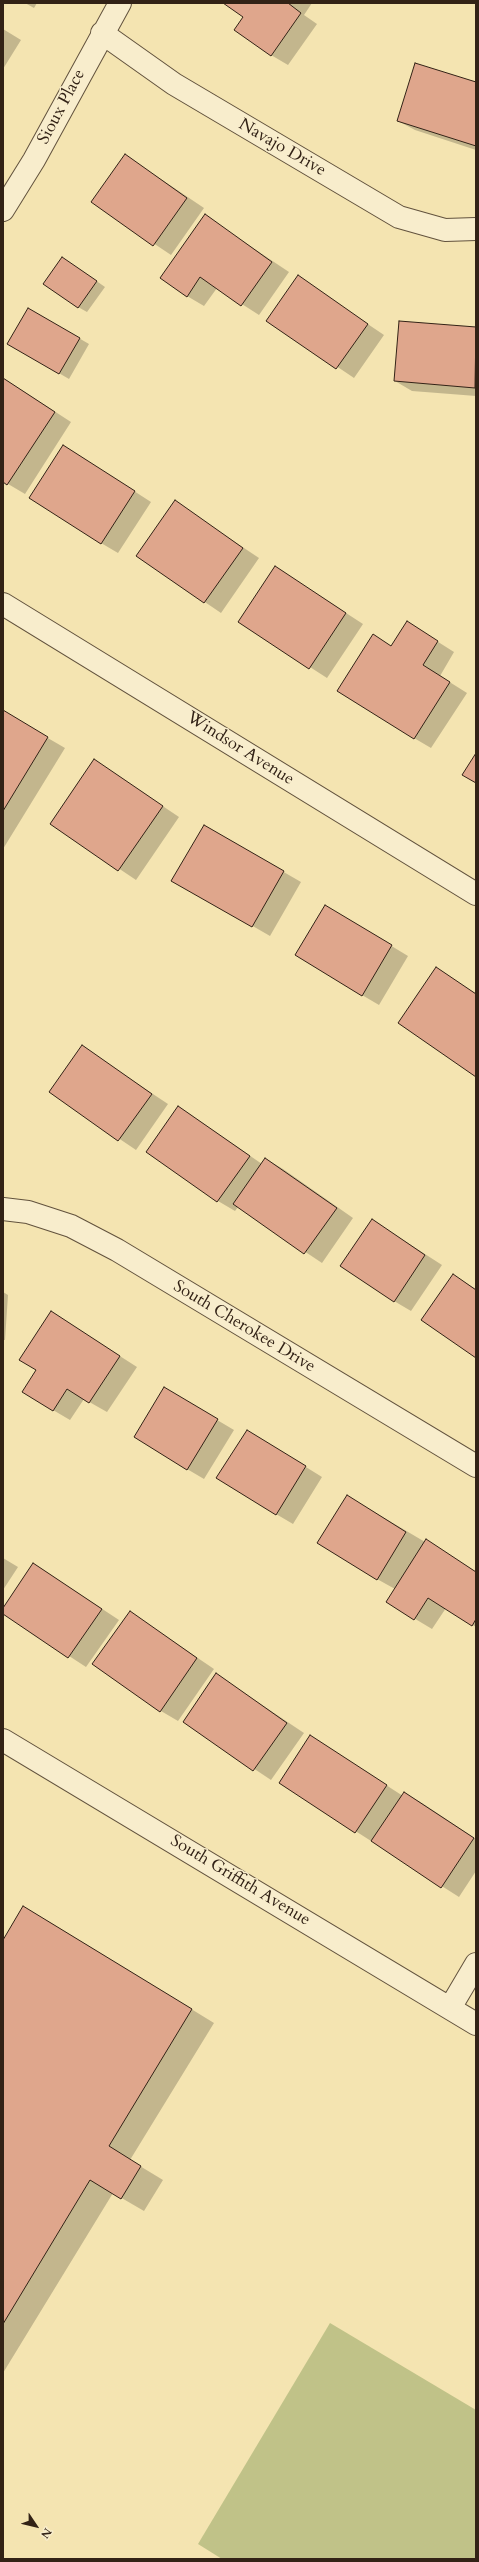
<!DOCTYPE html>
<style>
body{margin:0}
#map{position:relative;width:479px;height:2562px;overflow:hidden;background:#f4e4b1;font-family:Cardo,serif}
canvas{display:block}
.frame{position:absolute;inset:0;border:4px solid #322216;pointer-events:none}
.north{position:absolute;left:16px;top:2506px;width:40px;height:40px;-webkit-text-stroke:3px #f8edcc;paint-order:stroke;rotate:125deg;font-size:11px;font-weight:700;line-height:16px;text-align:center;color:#322216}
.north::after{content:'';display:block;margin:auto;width:14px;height:18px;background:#322216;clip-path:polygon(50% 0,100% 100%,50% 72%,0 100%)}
</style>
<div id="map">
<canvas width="479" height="2562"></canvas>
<div class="frame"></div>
<div class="north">N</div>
</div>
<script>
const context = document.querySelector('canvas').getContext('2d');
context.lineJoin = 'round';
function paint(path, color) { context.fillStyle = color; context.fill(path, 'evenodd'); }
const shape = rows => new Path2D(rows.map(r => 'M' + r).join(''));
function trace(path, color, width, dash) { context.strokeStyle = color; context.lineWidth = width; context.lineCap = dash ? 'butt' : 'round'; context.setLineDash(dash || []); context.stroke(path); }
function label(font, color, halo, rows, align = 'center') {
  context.font = font + ' Cardo,serif'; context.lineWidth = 3; context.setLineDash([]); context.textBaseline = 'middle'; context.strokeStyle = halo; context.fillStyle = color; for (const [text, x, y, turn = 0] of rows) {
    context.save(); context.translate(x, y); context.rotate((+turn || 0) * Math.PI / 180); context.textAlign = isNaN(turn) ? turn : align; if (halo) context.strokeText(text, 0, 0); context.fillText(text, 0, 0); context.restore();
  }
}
const green = shape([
 [330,2323,476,2410,476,2559,222,2559,198,2544]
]);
const shadow = shape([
 [25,3,37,3,34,8],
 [225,3,312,3,304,15,317,24,288,65,271,55,245,17],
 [3,29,21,40,3,69],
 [476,83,476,150,415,130,398,121],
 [125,155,204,208,171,255,92,202],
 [205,216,289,272,259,315,217,288,204,306,187,296],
 [72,264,105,287,87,312,78,307],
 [298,277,384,335,354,378,268,320],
 [29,309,89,344,69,379,9,344],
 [400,322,476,328,476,396,412,391,395,381],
 [3,378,71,422,25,494,3,481],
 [64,446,151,502,118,553,101,543],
 [175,502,259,558,221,613,137,556],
 [292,578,363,624,327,678,240,622],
 [424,633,454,652,440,676,467,693,431,748,414,738,392,647],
 [3,712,65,748,3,849],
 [94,760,179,817,136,880,51,823],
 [204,826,301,882,270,936,173,880],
 [342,916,408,956,379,1005,362,995],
 [436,968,476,994,476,1076],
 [82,1047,168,1104,136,1150,50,1092],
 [179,1107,262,1164,266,1159,283,1169,353,1218,322,1263,238,1207,235,1211,218,1201,147,1152],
 [372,1220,442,1265,411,1311,394,1301],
 [453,1275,476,1289,476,1357],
 [3,1292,8,1295,5,1340,3,1340],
 [51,1312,137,1367,107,1412,84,1399,70,1420,53,1410,37,1370],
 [165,1389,234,1430,204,1479,187,1469],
 [264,1441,322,1477,293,1524,276,1514],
 [347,1496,476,1572,476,1627,446,1608,432,1629,387,1602,395,1589,377,1579],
 [3,1558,18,1567,3,1590],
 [34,1564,119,1620,86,1667,3,1613,3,1609],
 [130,1612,214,1669,178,1721,161,1711],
 [217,1675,304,1733,271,1780,184,1722],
 [310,1736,403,1796,405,1793,422,1803,476,1839,476,1871,459,1897,280,1783],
 [46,1920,214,2023,130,2160,163,2180,144,2211,113,2193,3,2373,3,1941]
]);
const building = shape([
 [223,3,288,3,301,13,271,56,234,30,243,17,223,3],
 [415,63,476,82,476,146,397,121,415,63],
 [125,154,187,198,153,246,91,202,125,154],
 [205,214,272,262,241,306,200,277,187,297,160,278,205,214],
 [62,257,97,281,78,308,43,284,62,257],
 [298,275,368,324,336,369,266,321,298,275],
 [28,308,80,338,59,374,7,344,28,308],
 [399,321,476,327,475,388,394,381,399,321],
 [3,378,55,412,7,485,3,482,3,378],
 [63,445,135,491,101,544,29,498,63,445],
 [175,500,243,548,204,603,136,556,175,500],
 [275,566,346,613,309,669,238,622,275,566],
 [407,621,438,641,423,665,450,682,414,739,337,691,373,634,391,646,407,621],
 [3,710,48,737,3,811,3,710],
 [476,753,476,783,462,775,476,753],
 [94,759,163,806,118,871,50,824,94,759],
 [204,825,284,871,252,927,171,881,204,825],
 [325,905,392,945,362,996,295,955,325,905],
 [436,967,476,994,476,1077,398,1023,436,967],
 [82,1045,152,1094,118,1141,49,1092,82,1045],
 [178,1106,250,1156,217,1202,146,1152,178,1106],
 [265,1158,337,1208,304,1254,233,1204,265,1158],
 [372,1219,425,1255,394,1302,340,1266,372,1219],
 [453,1274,476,1290,476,1358,421,1320,453,1274],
 [51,1311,120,1356,89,1403,67,1389,53,1411,22,1392,36,1370,19,1360,51,1311],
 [164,1387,218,1419,187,1470,134,1437,164,1387],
 [247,1430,306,1466,276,1515,216,1478,247,1430],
 [347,1495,406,1532,377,1580,317,1543,347,1495],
 [426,1539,476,1572,476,1619,472,1626,428,1598,414,1620,386,1602,426,1539],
 [33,1563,102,1609,68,1658,3,1614,3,1608,33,1563],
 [130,1611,197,1658,160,1712,92,1664,130,1611],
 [216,1673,287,1723,253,1771,183,1722,216,1673],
 [310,1735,387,1785,355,1833,279,1783,310,1735],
 [404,1792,474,1838,441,1888,371,1841,404,1792],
 [23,1906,192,2009,109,2146,141,2166,121,2199,90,2180,3,2324,3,1940,23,1906]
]);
const minor = shape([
 [102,33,174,84,399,217,445,230,476,229],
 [3,210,34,160,120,3],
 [3,604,476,894],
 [3,1209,28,1212,71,1226,117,1250,476,1466],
 [3,1740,476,2024],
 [450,2008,476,1964]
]);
const streetNames = [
 ["Sioux Place",62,107,-62],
 ["Navajo Drive",282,148,30],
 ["Windsor Avenue",240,749,32],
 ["South Cherokee Drive",244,1327,31],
 ["South Griffith Avenue",240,1881,31]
];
paint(green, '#c0c288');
paint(shadow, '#0003');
paint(building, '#dfa68c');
trace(building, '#322216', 1);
trace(minor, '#62523d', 24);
trace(minor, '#f8edcc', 22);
label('17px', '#322216', '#f8edcc', streetNames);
</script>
